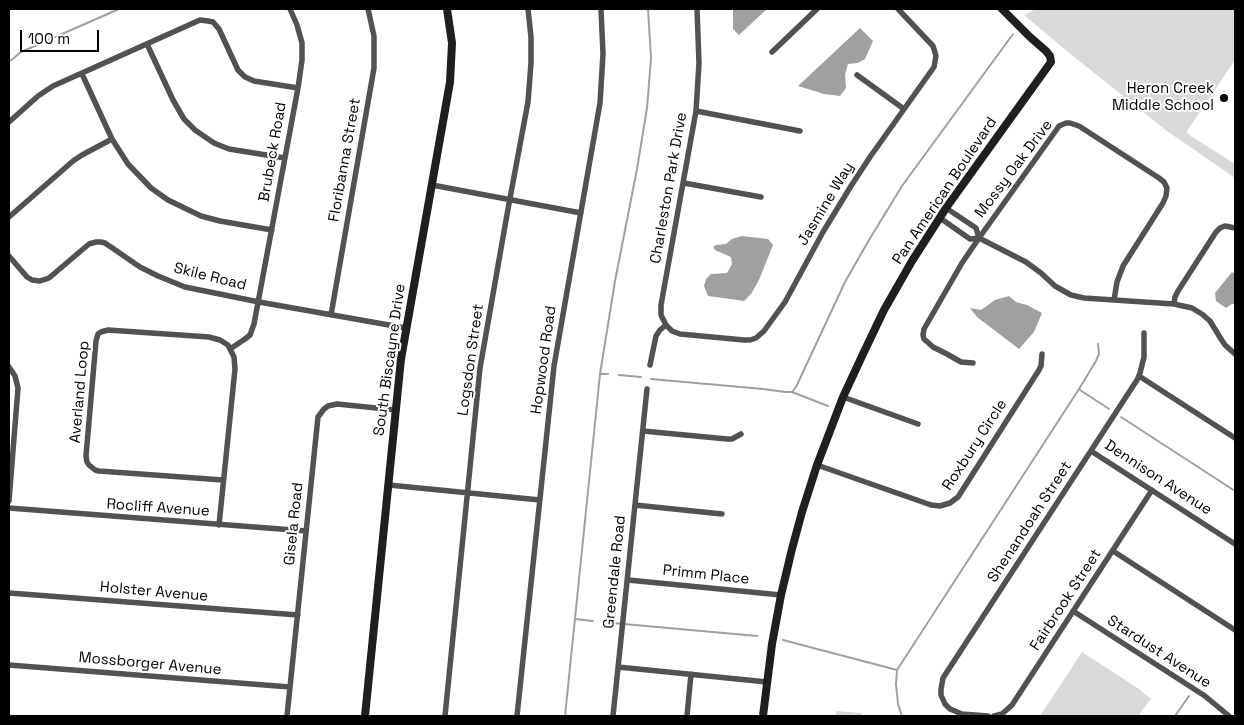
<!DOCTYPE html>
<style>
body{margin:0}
#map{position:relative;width:1244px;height:725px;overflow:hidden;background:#fff;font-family:"Space Grotesk",sans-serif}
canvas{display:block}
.frame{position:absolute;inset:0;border:10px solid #000;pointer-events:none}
.scale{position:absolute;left:20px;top:30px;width:79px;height:22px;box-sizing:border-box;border:2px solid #000;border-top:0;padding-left:6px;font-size:15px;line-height:18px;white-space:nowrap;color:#000;-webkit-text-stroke:4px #fff;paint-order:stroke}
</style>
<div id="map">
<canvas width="1244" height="725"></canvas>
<div class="frame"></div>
<div class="scale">100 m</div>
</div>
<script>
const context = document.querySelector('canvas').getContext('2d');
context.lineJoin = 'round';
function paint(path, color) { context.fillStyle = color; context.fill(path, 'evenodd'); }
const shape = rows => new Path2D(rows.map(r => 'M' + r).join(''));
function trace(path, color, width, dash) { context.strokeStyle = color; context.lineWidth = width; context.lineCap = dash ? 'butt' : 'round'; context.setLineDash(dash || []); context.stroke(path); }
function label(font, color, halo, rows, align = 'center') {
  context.font = font + ' "Space Grotesk",sans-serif'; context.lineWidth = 4; context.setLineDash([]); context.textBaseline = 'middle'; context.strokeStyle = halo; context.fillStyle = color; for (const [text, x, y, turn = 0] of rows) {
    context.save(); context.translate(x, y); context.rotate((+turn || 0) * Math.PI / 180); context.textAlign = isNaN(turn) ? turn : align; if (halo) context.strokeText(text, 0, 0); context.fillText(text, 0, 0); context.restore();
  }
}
const green = shape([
 [1036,9,1235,9,1235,60,1187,131,1188,134,1235,164,1235,178,1167,131,1068,52,1024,15],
 [1082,652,1139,689,1151,699,1138,716,1040,716],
 [836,711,862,713,862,716,836,716]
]);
const water = shape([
 [733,9,767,9,739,35,733,29],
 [860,28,873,41,865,59,858,63,848,64,845,75,846,88,840,96,824,94,798,86],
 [742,236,768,239,773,245,759,280,751,294,744,301,708,296,704,286,706,279,711,274,727,273,732,264,731,257,715,250,713,247,716,245,726,244,732,239],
 [1232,272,1235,274,1235,304,1232,304,1226,308,1216,301,1215,293],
 [1009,296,1016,302,1027,305,1042,313,1034,332,1019,349,977,317,970,308,981,310,995,300]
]);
const stream = shape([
 [9,62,21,52,119,9],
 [600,374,608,374],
 [619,375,641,377],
 [651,379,763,389,785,392,792,392,796,387,845,282,869,240,902,186,1013,34],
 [1080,390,1109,409],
 [792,392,828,406],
 [1121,417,1235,491],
 [575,619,593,621],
 [613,623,757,636],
 [783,640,897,670],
 [565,716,600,374,615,281,637,169,647,108,651,58,648,9],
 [902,716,898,704,896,684,897,670,1079,389,1096,361,1099,354,1098,344],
 [1175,716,1189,696]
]);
const street = shape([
 [147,44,173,100,184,119,195,130,214,143,229,149,285,158],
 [772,52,817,9],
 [82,74,112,139,128,164,151,188,168,200,201,216,220,221,272,230],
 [857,75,904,109],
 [696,111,800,131],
 [9,122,38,96,53,86,200,20,208,21,213,22,219,29,238,70,245,77,254,81,298,88],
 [684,183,761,197],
 [432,185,581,213],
 [946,208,976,228,979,238],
 [9,217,73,161,82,155,112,139],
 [940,218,970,239,979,238,1026,262,1041,273,1055,286,1071,295,1084,298,1174,304,1192,308,1202,314,1210,321,1221,339,1225,345,1235,354],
 [9,256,27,277,32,280,40,281,49,278,89,244,96,242,101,242,105,243,140,267,158,276,185,287,259,302,406,328],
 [1174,304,1175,297,1178,291,1216,232,1220,228,1225,226,1235,228],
 [331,315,374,68,374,36,368,9],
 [666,325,672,331,680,334,744,340,750,340,756,338,764,331,785,302,823,232,851,186,870,157,934,67,936,56,933,46,898,9],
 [230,349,245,339,250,335,254,324,298,88,302,60,302,43,297,25,290,9],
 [973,363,961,362,947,354,933,347,924,339,923,335,924,329,962,263,979,238,1057,129,1059,126,1066,123,1070,123,1079,126,1159,178,1164,182,1167,188,1166,196,1163,203,1123,266,1117,282,1114,300],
 [650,365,656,336,660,330,666,325,661,315,661,305,696,111,699,63,697,9],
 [9,367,15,376,18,388,9,501],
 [1139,376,1235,438],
 [843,397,918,424],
 [643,431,727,439,732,439,741,434],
 [1091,451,1235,544],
 [817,465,931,505,940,506,950,503,958,497,1039,370,1041,366,1042,354],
 [389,485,540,500],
 [635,505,722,514],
 [9,508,306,531],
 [219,525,235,369,234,357,228,345,220,340,209,337,108,330,101,332,98,334,96,341,86,456,87,462,89,465,95,470,99,471,223,480],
 [1113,551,1235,630],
 [628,580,781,595],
 [9,593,298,615],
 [1073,611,1205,696,1229,716],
 [9,665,290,687],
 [618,667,767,682],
 [287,716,318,417,324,409,328,406,337,404,396,410],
 [445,716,480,368,508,209,528,102,531,63,531,37,528,9],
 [517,716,554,366,600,103,603,54,601,9],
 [613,716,647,389],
 [687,716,691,674],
 [988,716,962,714,950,709,945,704,941,695,941,689,943,678,1137,380,1140,373,1144,357,1144,333],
 [994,716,1002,714,1012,705,1152,490]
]);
const secondary = shape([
 [365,716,401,359,450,82,452,43,447,9],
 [763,716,772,644,781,595,792,549,802,512,817,465,843,397,863,354,884,310,912,261,946,208,1051,62,1050,56,1046,51,1030,37,1002,9]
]);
const markers = [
 [1224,98,5,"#000"]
];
const poiNames = [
 ["Heron Creek",1214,89],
 ["Middle School",1214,106]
];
const streetNames = [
 ["Brubeck Road",273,152,-80],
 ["Floribanna Street",345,160,-80],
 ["Mossy Oak Drive",1014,169,-53],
 ["Charleston Park Drive",669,188,-80],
 ["Pan American Boulevard",945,191,-56],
 ["Jasmine Way",826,204,-59],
 ["Skile Road",210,277,14],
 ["South Biscayne Drive",390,360,-82],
 ["Logsdon Street",471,360,-82],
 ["Hopwood Road",544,360,-82],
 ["Averland Loop",80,392,-85],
 ["Roxbury Circle",975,445,-57],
 ["Dennison Avenue",1158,478,33],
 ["Rocliff Avenue",158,508,4],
 ["Shenandoah Street",1030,522,-57],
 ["Gisela Road",294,524,-84],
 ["Greendale Road",615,572,-84],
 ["Primm Place",706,575,6],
 ["Holster Avenue",154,592,5],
 ["Fairbrook Street",1066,600,-57],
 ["Stardust Avenue",1159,652,33],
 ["Mossborger Avenue",150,664,5]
];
paint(green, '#d9d9d9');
paint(water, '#a0a0a0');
trace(stream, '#a0a0a0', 2);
trace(street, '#525252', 5.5);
trace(secondary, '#1f1f1f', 8);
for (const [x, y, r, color] of markers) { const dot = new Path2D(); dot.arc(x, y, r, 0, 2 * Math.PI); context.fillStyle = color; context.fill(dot); trace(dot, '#fff', 2); }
label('15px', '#000', '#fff', poiNames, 'right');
label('15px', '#000', '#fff', streetNames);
</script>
